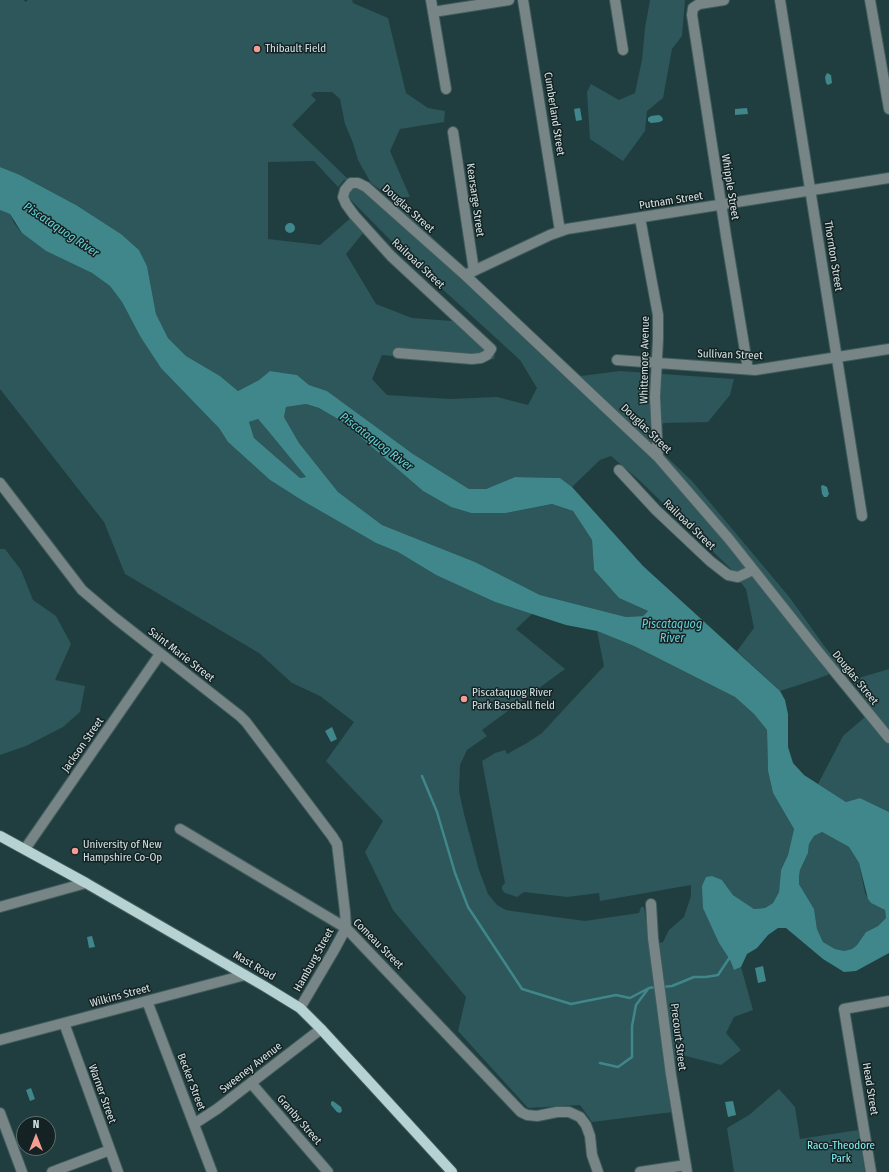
<!DOCTYPE html>
<style>
body{margin:0}
#map{position:relative;width:889px;height:1172px;overflow:hidden;background:#203e3f;font-family:"Fira Sans Condensed",sans-serif}
canvas{display:block}
.north{position:absolute;left:16px;top:1116px;width:40px;height:40px;box-sizing:border-box;background:#152223;border:1px solid #616f70;border-radius:50%;rotate:0deg;font-size:11px;font-weight:700;line-height:16px;text-align:center;color:#d3e3e4}
.north::after{content:'';display:block;margin:auto;width:14px;height:18px;background:#f59c93;clip-path:polygon(50% 0,100% 100%,50% 72%,0 100%)}
</style>
<div id="map">
<canvas width="889" height="1172"></canvas>
<div class="north">N</div>
</div>
<script>
const context = document.querySelector('canvas').getContext('2d');
context.lineJoin = 'round';
function paint(path, color) { context.fillStyle = color; context.fill(path, 'evenodd'); }
const shape = rows => new Path2D(rows.map(r => 'M' + r).join(''));
function trace(path, color, width, dash) { context.strokeStyle = color; context.lineWidth = width; context.lineCap = dash ? 'butt' : 'round'; context.setLineDash(dash || []); context.stroke(path); }
function label(font, color, halo, rows, align = 'center') {
  context.font = font + ' "Fira Sans Condensed",sans-serif'; context.lineWidth = 3; context.setLineDash([]); context.textBaseline = 'middle'; context.strokeStyle = halo; context.fillStyle = color; for (const [text, x, y, turn = 0] of rows) {
    context.save(); context.translate(x, y); context.rotate((+turn || 0) * Math.PI / 180); context.textAlign = isNaN(turn) ? turn : align; if (halo) context.strokeText(text, 0, 0); context.fillText(text, 0, 0); context.restore();
  }
}
const green = shape([
 [0,0,23,0,26,2,28,0,352,0,353,3,388,18,406,93,428,108,445,111,444,122,400,129,390,151,410,197,392,198,371,183,358,160,353,143,345,124,340,99,332,92,314,92,311,95,316,100,292,125,348,179,344,180,338,187,314,161,268,162,268,239,320,245,354,215,367,228,346,254,376,304,412,318,465,322,496,349,494,359,452,362,382,355,372,379,387,395,450,399,497,397,528,405,537,388,520,360,403,253,347,196,355,187,362,188,376,202,399,206,491,293,581,376,620,371,734,379,730,395,708,422,664,423,651,431,651,442,692,481,790,598,825,647,843,669,814,680,780,691,737,651,754,628,746,589,728,566,639,480,611,456,600,460,572,487,560,478,515,477,486,489,469,489,413,454,327,391,309,385,297,375,270,371,259,380,238,391,220,376,186,356,168,338,156,314,147,266,139,250,121,234,76,205,20,175,0,167],
 [650,0,685,0,682,36,672,49,663,98,647,111,645,131,623,161,590,139,587,92,591,84,619,100,635,93,642,60,645,28],
 [0,210,10,214,14,223,22,233,46,251,92,273,110,286,122,302,140,336,219,428,228,442,270,480,303,501,376,543,398,552,436,575,495,602,532,614,516,629,565,669,482,730,487,736,467,750,460,765,459,791,464,814,479,870,488,894,497,905,506,910,512,911,585,921,639,913,641,907,644,907,650,946,663,942,669,930,684,917,691,896,691,885,600,901,599,893,567,897,524,892,517,897,505,893,502,890,502,886,505,883,482,761,495,753,505,750,507,754,527,743,542,733,604,666,597,631,634,646,735,697,754,714,767,730,768,771,773,793,794,829,788,855,781,870,779,892,773,903,765,908,754,909,733,895,722,880,719,943,730,960,734,970,741,967,753,1010,734,1017,726,1033,741,1050,721,1065,686,1056,665,1063,673,1112,592,1122,580,1105,528,1108,458,1031,466,997,393,910,365,852,383,821,326,761,354,722,320,696,292,683,259,653,125,574,104,522,0,389],
 [306,404,319,408,343,422,423,491,451,507,471,513,506,513,552,504,573,511,592,540,594,570,619,598,648,611,643,616,626,617,540,595,475,562,382,525,338,492,299,443,284,417,286,407],
 [258,419,269,432,306,477,300,478,254,438,249,422],
 [0,549,5,549,21,570,33,600,56,616,71,644,55,680,85,686,80,712,63,727,26,746,0,755],
 [889,669,889,812,860,798,846,802,818,784,843,736,873,710,852,680],
 [822,832,849,847,859,863,865,893,871,903,885,910,886,918,878,926,866,932,857,945,852,949,844,951,835,949,823,942,817,929,814,909,799,884,799,877,800,870,808,853,809,844,814,836],
 [779,1089,795,1107,800,1139,858,1130,865,1172,734,1172,727,1128,749,1115]
]);
const water = shape([
 [827,73,831,75,832,83,828,85,826,83,825,77],
 [580,108,582,120,576,121,574,109],
 [747,108,748,114,735,115,735,109],
 [659,115,662,117,663,120,660,122,651,123,648,121,648,118,651,116],
 [0,167,20,175,76,205,121,234,139,250,147,266,156,314,168,338,186,356,220,376,238,391,259,380,270,371,297,375,309,385,327,391,413,454,469,489,486,489,515,477,560,478,572,487,643,566,780,691,785,700,788,714,788,747,793,763,804,775,846,802,860,798,889,812,889,953,856,971,844,972,823,959,786,928,778,928,768,935,757,948,747,954,741,967,734,970,730,960,719,943,703,908,702,886,706,877,712,876,722,880,733,895,754,909,765,908,773,903,779,892,781,870,788,855,794,829,773,793,768,771,767,730,754,714,735,697,634,646,597,631,566,625,495,602,436,575,398,552,376,543,303,501,270,480,228,442,219,428,161,368,140,336,122,302,110,286,92,273,46,251,22,233,10,214,0,210],
 [306,404,319,408,343,422,423,491,451,507,471,513,506,513,552,504,573,511,592,540,594,570,619,598,648,611,643,616,626,617,540,595,475,562,382,525,338,492,299,443,284,417,286,407],
 [258,419,269,432,306,477,300,478,254,438,249,422],
 [822,832,849,847,859,863,868,899,871,903,885,910,886,918,878,926,866,932,857,945,852,949,844,951,835,949,823,942,817,929,814,909,799,884,799,877,800,870,808,853,809,844,814,836],
 '285 228a5 5 0 1 1 10 0a5 5 0 1 1-10 0Z',
 [823,485,827,487,829,494,827,497,824,497,822,494,821,486],
 [332,727,337,739,331,742,325,731],
 [92,936,95,947,89,948,87,937],
 [763,966,766,981,758,983,755,968],
 [31,1088,35,1099,30,1101,26,1090],
 [333,1101,341,1107,342,1111,340,1113,337,1112,331,1105,331,1102],
 [733,1101,736,1115,728,1117,725,1102]
]);
const stream = shape([
 [422,776,437,812,455,873,468,907,522,989,571,1004,616,995,630,998,649,988,656,987],
 [661,987,672,986,694,977,706,977,718,975,730,957],
 [600,1063,618,1067,632,1057,632,1026,636,1005,648,989]
]);
const minor = shape([
 [431,0,446,89],
 [523,0,560,231],
 [615,0,623,50],
 [724,0,699,4,693,8,692,15,726,236,747,363,746,369],
 [780,0,862,516],
 [870,0,889,109],
 [433,12,509,0],
 [453,132,474,271],
 [640,218,658,315,658,339,655,397,658,457],
 [465,275,550,235,567,229,889,178],
 [398,353,472,359,481,358,487,355,491,349,391,256,354,215,346,204,343,197,345,190,351,183,358,183,366,187,465,275,658,457,729,539,817,650,889,738],
 [617,360,755,370,889,349],
 [619,470,656,510,710,561,728,575,738,577,753,570],
 [0,483,82,590,115,618,240,716,246,722,332,836,337,844,338,852,345,912,346,928,333,952,300,1008],
 [180,829,346,928,521,1112,527,1115,537,1116,557,1112,569,1112,580,1117,586,1125,590,1136,592,1155,598,1172],
 [25,849,160,654],
 [651,904,653,938,671,1075,687,1172],
 [0,907,86,883],
 [147,1001,212,1172],
 [64,1023,118,1172],
 [0,1040,245,975],
 [251,1083,328,1172],
 [0,1113,22,1172],
 [194,1124,217,1109,321,1029],
 [52,1172,110,1150],
 [640,1172,686,1165],
 [871,1172,844,1009,889,1001]
]);
const major = shape([
 [0,836,86,883,264,986,300,1008,321,1029,452,1172]
]);
const markers = [
 [257,49,4,"#f59c93"],
 [464,699,4,"#f59c93"],
 [75,851,4,"#f59c93"]
];
const poiNames = [
 ["Thibault Field",265,49],
 ["Piscataquog River",472,693],
 ["Park Baseball field",472,706],
 ["University of New",83,845],
 ["Hampshire Co-Op",83,858]
];
const streetNames = [
 ["Cumberland Street",554,114,81],
 ["Whipple Street",730,187,81],
 ["Kearsarge Street",475,200,82],
 ["Putnam Street",671,201,-9],
 ["Douglas Street",408,209,42],
 ["Thornton Street",833,256,81],
 ["Railroad Street",418,264,43],
 ["Sullivan Street",730,355,2],
 ["Whittemore Avenue",645,360,-89],
 ["Douglas Street",646,429,44],
 ["Railroad Street",689,525,44],
 ["Saint Marie Street",181,655,38],
 ["Douglas Street",855,678,51],
 ["Jackson Street",83,745,-55],
 ["Comeau Street",378,944,45],
 ["Hamburg Street",314,960,-61],
 ["Mast Road",254,966,30],
 ["Wilkins Street",120,996,-15],
 ["Precourt Street",678,1037,83],
 ["Sweeney Avenue",251,1068,-38],
 ["Becker Street",191,1082,69],
 ["Head Street",870,1089,81],
 ["Warner Street",102,1094,70],
 ["Granby Street",299,1120,49]
];
const parkNames = [
 ["Raco-Theodore",841,1146],
 ["Park",841,1159]
];
const waterNames = [
 ["Piscataquog River",61,230,34],
 ["Piscataquog River",376,442,37],
 ["Piscataquog",672,625],
 ["River",672,639]
];
paint(green, '#2d575a');
paint(water, '#40878b');
trace(stream, '#40878b', 2.5);
trace(minor, '#405c5d', 12);
trace(major, '#405c5d', 12);
trace(minor, '#778586', 10);
trace(major, '#b6d2d3', 10);
for (const [x, y, r, color] of markers) { const dot = new Path2D(); dot.arc(x, y, r, 0, 2 * Math.PI); context.fillStyle = color; context.fill(dot); trace(dot, '#152223', 1.5); }
label('11px', '#d3e3e4', '#152223', poiNames, 'left');
label('11px', '#d3e3e4', '#152223', streetNames);
label('11px', '#84f2f8', '#152223', parkNames);
label('italic 12px', '#64d2d8', '#152223', waterNames);
</script>
